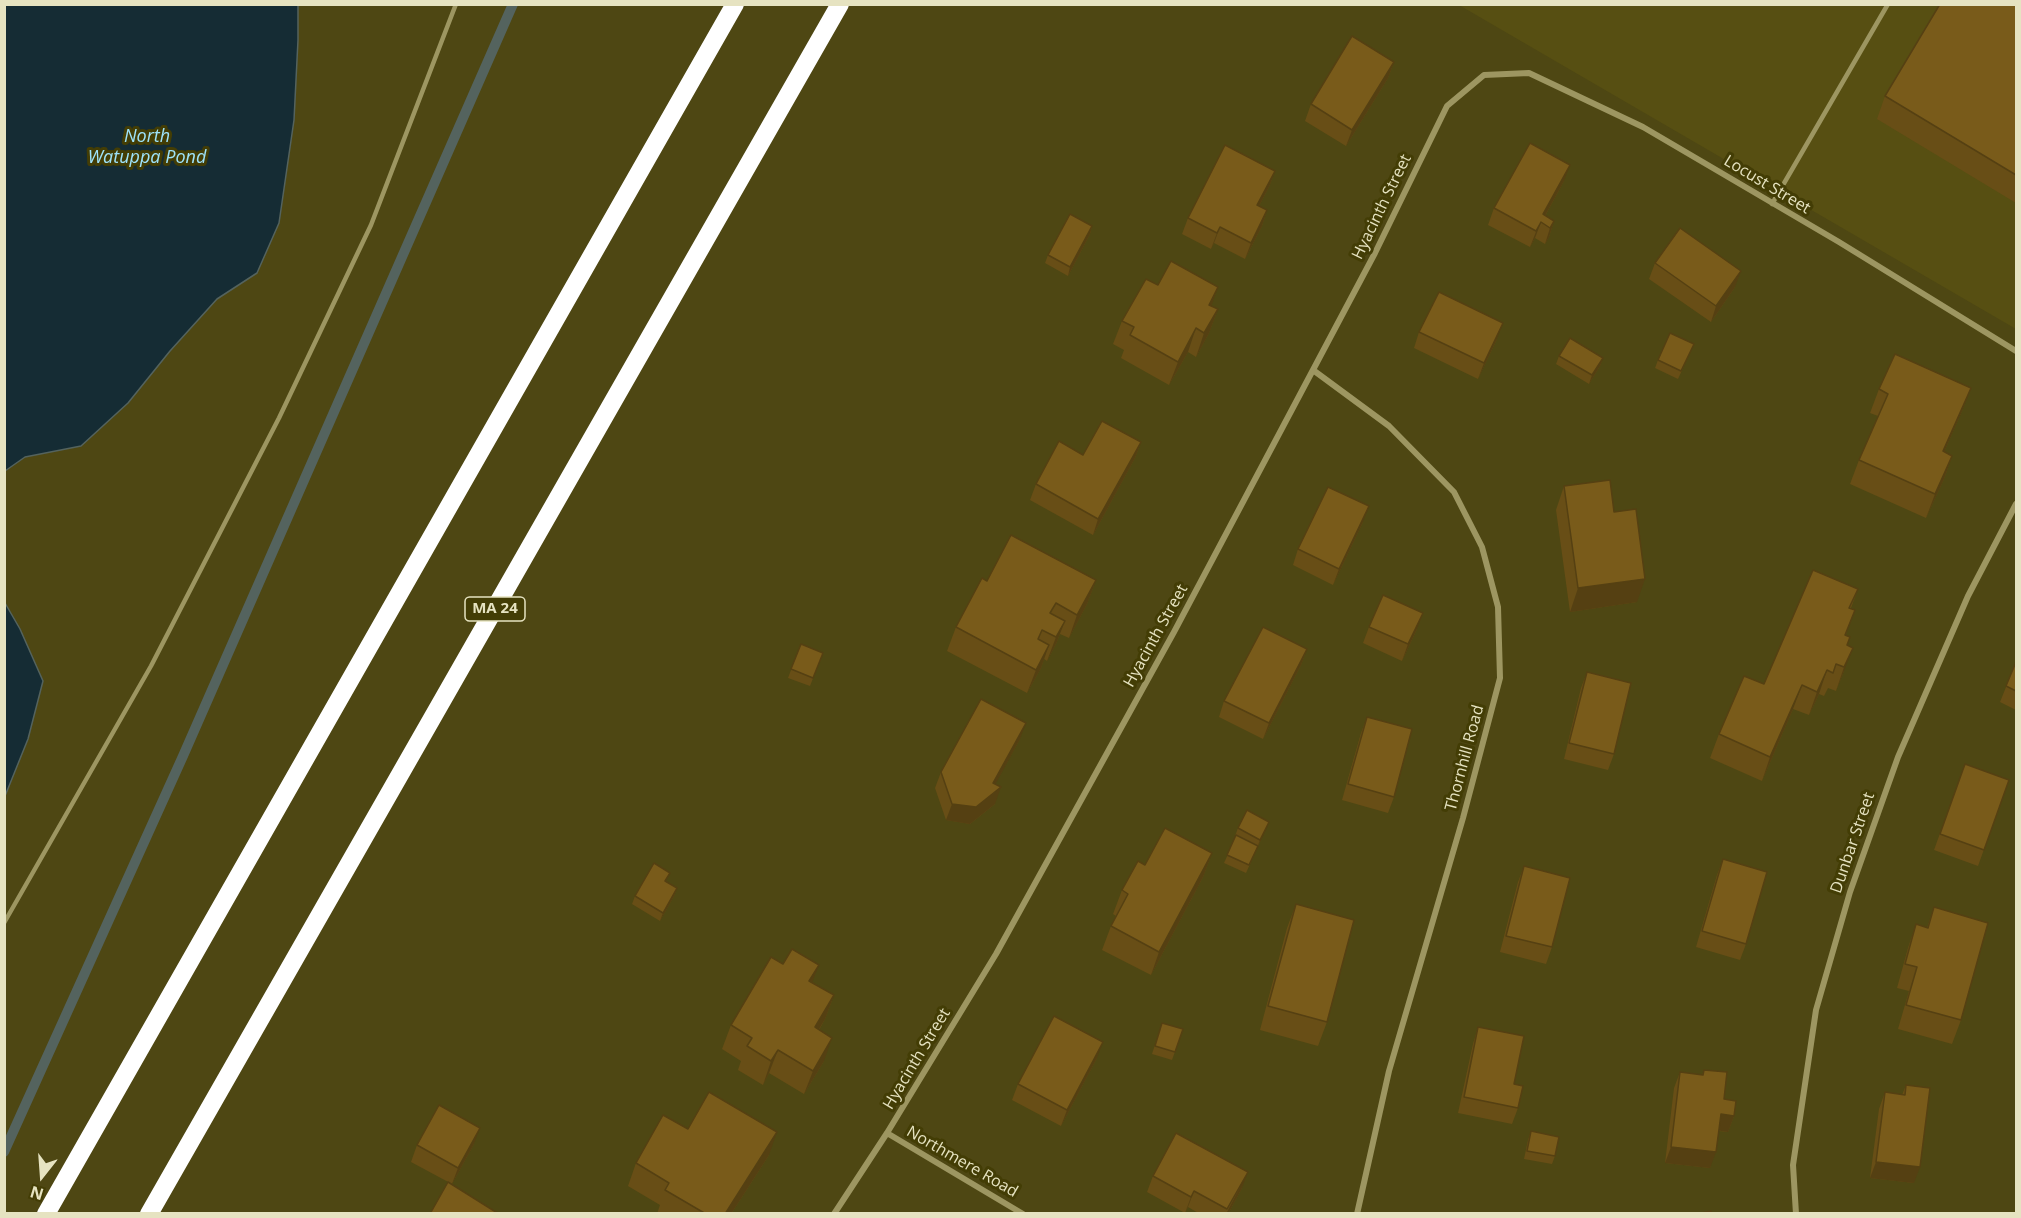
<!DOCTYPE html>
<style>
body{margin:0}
#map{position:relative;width:2021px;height:1218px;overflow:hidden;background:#4e4713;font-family:"Open Sans",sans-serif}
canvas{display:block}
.frame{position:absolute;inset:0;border:6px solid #e6e3c1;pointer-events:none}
.north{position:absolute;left:12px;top:1146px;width:60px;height:60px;-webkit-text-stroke:4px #433d05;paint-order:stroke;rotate:197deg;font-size:16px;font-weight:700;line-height:24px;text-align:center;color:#e6e3c1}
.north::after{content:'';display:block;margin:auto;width:21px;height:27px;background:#e6e3c1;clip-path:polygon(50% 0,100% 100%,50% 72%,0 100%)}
</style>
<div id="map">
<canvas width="2021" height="1218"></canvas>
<div class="frame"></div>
<div class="north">N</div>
</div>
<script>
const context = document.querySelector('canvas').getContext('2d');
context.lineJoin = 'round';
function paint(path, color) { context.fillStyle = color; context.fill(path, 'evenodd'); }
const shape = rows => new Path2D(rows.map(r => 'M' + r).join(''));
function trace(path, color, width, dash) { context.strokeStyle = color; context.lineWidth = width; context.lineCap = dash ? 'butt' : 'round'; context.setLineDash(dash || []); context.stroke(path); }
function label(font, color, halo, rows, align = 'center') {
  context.font = font + ' "Open Sans",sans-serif'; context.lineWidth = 6; context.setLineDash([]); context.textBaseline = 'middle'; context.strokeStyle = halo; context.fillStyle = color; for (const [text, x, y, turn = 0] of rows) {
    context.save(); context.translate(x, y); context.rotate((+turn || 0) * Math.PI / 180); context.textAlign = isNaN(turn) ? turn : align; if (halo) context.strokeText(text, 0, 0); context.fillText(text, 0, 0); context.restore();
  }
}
const built = shape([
 [1459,5,2016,5,2016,329]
]);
const water = shape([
 [5,4,298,5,298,40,294,120,279,223,257,273,217,299,170,351,128,403,81,446,25,457,5,471,5,4],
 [5,603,20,629,43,681,28,739,5,796,5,603]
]);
const stream = shape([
 [4,1152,183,756,513,4]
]);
const lane = shape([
 [1772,204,1888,4],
 [4,923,151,666,279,418,371,225,456,4]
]);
const street = shape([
 [1313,370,1389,426,1454,492,1482,547,1498,607,1500,678,1463,818,1389,1071,1357,1214],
 [887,1133,1023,1214],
 [834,1214,887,1133,996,954,1174,632,1375,253,1447,106,1484,75,1529,73,1643,127,1839,242,2016,351],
 [1796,1214,1793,1165,1816,1010,1850,892,1898,757,1968,596,2016,504]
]);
const highway = shape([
 [46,1214,735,4],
 [149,1214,840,4]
]);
const wall = shape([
 [2016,4,2016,203,1877,119,1885,96],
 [1394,62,1388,78,1346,146,1305,121,1311,104],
 [1275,171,1269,187,1259,206,1267,210,1262,226,1245,259,1214,243,1211,249,1182,234,1188,218],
 [1564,181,1545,216,1554,221,1549,237,1545,244,1535,238,1530,247,1488,225,1494,208],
 [1092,226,1090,234,1068,276,1045,263,1048,255],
 [1655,263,1735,287,1711,322,1649,279],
 [1158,285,1218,287,1211,306,1218,309,1209,333,1196,357,1188,352,1169,385,1121,358,1124,350,1113,344,1122,321],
 [1419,332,1497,339,1478,379,1414,348],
 [1694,344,1678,379,1655,368,1658,360],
 [1559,356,1603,358,1600,366,1589,384,1556,364],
 [1971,388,1962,411,1944,452,1952,456,1944,479,1926,518,1850,484,1859,460,1878,416,1870,413,1879,389],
 [1141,442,1135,458,1093,535,1030,500,1036,484,1083,455],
 [1564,486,1614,512,1637,602,1570,612,1556,510],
 [1363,522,1333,585,1293,565,1298,549],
 [1096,580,1087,604,1069,638,1060,634,1056,644,1047,661,1044,659,1041,668,1027,693,947,651,956,627,987,581],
 [1858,589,1851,608,1846,635,1847,645,1844,671,1836,691,1828,688,1824,696,1819,694,1809,715,1793,709,1762,781,1710,758,1719,734,1764,684],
 [1369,627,1417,629,1402,661,1363,643],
 [801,644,823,653,810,686,788,678],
 [1307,649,1301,665,1263,739,1219,717,1224,701],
 [2016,662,2016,710,2000,702],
 [1587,672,1614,754,1608,770,1564,759,1581,688],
 [1367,717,1394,797,1388,813,1342,800,1361,733],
 [1020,739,995,784,995,804,970,824,946,820,935,788,941,772],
 [1965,764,2009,780,1978,866,1934,850],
 [1269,822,1246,873,1224,863,1236,837,1235,836,1238,828],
 [1212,853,1203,877,1151,975,1102,950,1111,926,1116,916,1113,914,1122,890,1145,865],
 [1723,859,1746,944,1740,960,1696,947,1717,875],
 [1524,866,1552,947,1546,964,1500,952,1518,882],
 [666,882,677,888,674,896,660,921,632,904,635,896],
 [1296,904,1327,1022,1318,1046,1260,1030,1287,928],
 [1934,907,1961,1020,1952,1044,1898,1029,1909,991,1897,988,1908,948,1916,924,1927,928],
 [812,982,834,995,825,1019,819,1030,824,1061,804,1094,769,1073,763,1085,738,1070,741,1061,722,1049,731,1025],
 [1162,1023,1183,1029,1172,1060,1152,1054],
 [1478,1027,1514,1084,1518,1108,1512,1124,1458,1113,1473,1044],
 [1097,1058,1061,1126,1012,1100,1018,1084],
 [1704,1070,1734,1116,1728,1132,1719,1131,1710,1168,1665,1163,1674,1088,1680,1072,1702,1075],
 [1906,1085,1914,1183,1870,1178,1879,1109,1885,1092,1902,1095],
 [688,1129,769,1155,731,1214,657,1214,660,1205,628,1186,636,1163],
 [1531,1131,1555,1156,1552,1164,1524,1159,1528,1140],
 [474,1144,452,1184,411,1162,417,1145],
 [1153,1176,1242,1188,1228,1214,1200,1214,1188,1207,1185,1213,1147,1192]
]);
const shadedWall = shape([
 [1394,62,1388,78,1346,146,1352,130],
 [1570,165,1564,181,1541,223,1541,222,1535,238,1530,247,1543,214],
 [1275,171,1269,187,1251,221,1257,205],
 [1267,210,1262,226,1245,259,1251,243],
 [1554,221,1549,237,1545,244,1550,228],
 [1092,226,1090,234,1068,276,1070,267],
 [1220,227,1214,243,1211,249,1217,233],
 [1741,271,1735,287,1711,322,1716,306],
 [1218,287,1210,310,1209,305],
 [1218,309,1209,333,1196,357,1204,333],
 [1503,323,1497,339,1478,379,1484,363],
 [1196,328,1188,352,1169,385,1178,362],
 [1603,358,1600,366,1589,384,1592,375],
 [1971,388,1962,411,1934,475,1943,451],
 [1141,442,1135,458,1093,535,1098,519],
 [1952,456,1944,479,1926,518,1935,494],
 [1369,506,1363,522,1333,585,1339,569],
 [1645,579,1637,602,1570,612,1578,588],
 [1096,580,1087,604,1069,638,1077,615],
 [1423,613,1417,629,1402,661,1408,644],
 [1065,621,1056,644,1047,661,1056,637],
 [1049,645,1041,668,1027,693,1036,670],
 [1853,648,1844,671,1836,691,1844,667],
 [1307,649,1301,665,1263,739,1269,723],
 [1827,670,1819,694,1809,715,1817,692],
 [1802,685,1793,709,1762,781,1770,757],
 [1026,723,1020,739,988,798,1001,787,995,804,970,824,946,820,952,804,993,783],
 [1269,822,1266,830,1257,848,1260,840],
 [1212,853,1203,877,1151,975,1159,952],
 [677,888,674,896,660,921,663,913],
 [819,965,810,988,809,981],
 [834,995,825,1019,806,1051,815,1027],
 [832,1038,824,1061,804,1094,813,1071],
 [1103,1042,1097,1058,1061,1126,1067,1110],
 [778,1050,769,1073,763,1085,771,1061],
 [1721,1114,1734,1116,1728,1132,1715,1130],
 [480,1128,474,1144,452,1184,458,1168],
 [777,1132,769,1155,731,1214,725,1214],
 [1671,1147,1716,1152,1710,1168,1665,1163],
 [1876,1162,1920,1167,1914,1183,1870,1178],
 [1248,1172,1242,1188,1228,1214,1226,1214],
 [1194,1191,1188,1207,1185,1213,1191,1197]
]);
const building = shape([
 [1940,4,2016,4,2016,175,1885,96,1940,4],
 [1352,36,1394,62,1352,130,1311,104,1352,36],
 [1530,143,1570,165,1543,214,1554,221,1550,228,1541,222,1536,231,1494,208,1530,143],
 [1225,145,1275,171,1257,205,1267,210,1251,243,1220,227,1217,233,1188,218,1225,145],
 [1070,214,1092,226,1070,267,1048,255,1070,214],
 [1680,228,1741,271,1716,306,1655,263,1680,228],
 [1171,261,1218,287,1209,305,1218,309,1204,333,1196,328,1178,362,1130,335,1134,327,1122,321,1146,279,1158,285,1171,261],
 [1439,292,1503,323,1484,363,1419,332,1439,292],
 [1670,333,1694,344,1681,371,1658,360,1670,333],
 [1570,338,1603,358,1592,375,1559,356,1570,338],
 [1895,354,1971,388,1943,451,1952,456,1935,494,1859,460,1888,394,1879,389,1895,354],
 [1102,421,1141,442,1098,519,1036,484,1059,441,1083,455,1102,421],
 [1610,480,1614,512,1636,509,1645,579,1578,588,1564,486,1610,480],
 [1328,487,1369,506,1339,569,1298,549,1328,487],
 [1011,535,1096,580,1077,615,1056,603,1050,613,1065,621,1056,637,1042,630,1038,639,1049,645,1036,670,956,627,982,578,987,581,1011,535],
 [1813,570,1858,589,1849,608,1855,610,1845,635,1850,637,1847,645,1853,648,1844,667,1836,664,1833,673,1827,670,1817,692,1802,685,1770,757,1719,734,1744,676,1764,684,1813,570],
 [1383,595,1423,613,1408,644,1369,627,1383,595],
 [1263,627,1307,649,1269,723,1224,701,1263,627],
 [801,644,823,653,813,678,791,669,801,644],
 [2016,662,2016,691,2006,686,2016,662],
 [1587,672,1631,683,1614,754,1569,743,1587,672],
 [981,699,1026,723,993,783,1001,787,976,807,952,804,941,772,981,699],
 [1367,717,1412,729,1394,797,1348,784,1367,717],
 [1965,764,2009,780,1984,850,1940,834,1965,764],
 [1247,810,1269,822,1260,840,1238,828,1247,810],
 [1165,828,1212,853,1159,952,1111,926,1128,894,1122,890,1138,861,1145,865,1165,828],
 [1236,835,1258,846,1249,865,1227,855,1236,835],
 [1723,859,1767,872,1746,944,1702,931,1723,859],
 [654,863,670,873,665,881,677,888,663,913,635,896,654,863],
 [1524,866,1570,878,1552,947,1506,936,1524,866],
 [1296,904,1354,920,1327,1022,1268,1006,1296,904],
 [1934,907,1988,923,1961,1020,1906,1005,1917,967,1905,964,1916,924,1928,928,1934,907],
 [792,949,819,965,809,981,834,995,815,1027,832,1038,813,1071,778,1050,771,1061,747,1046,752,1038,731,1025,771,957,783,964,792,949],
 [1054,1016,1103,1042,1067,1110,1018,1084,1054,1016],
 [1162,1023,1183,1029,1175,1052,1155,1046,1162,1023],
 [1478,1027,1524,1036,1514,1084,1523,1086,1518,1108,1464,1097,1478,1027],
 [1704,1070,1727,1072,1724,1099,1736,1101,1734,1116,1721,1114,1716,1152,1671,1147,1680,1072,1703,1075,1704,1070],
 [1906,1085,1930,1088,1920,1167,1876,1162,1885,1092,1905,1095,1906,1085],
 [709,1092,777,1132,725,1214,706,1214,665,1190,669,1183,636,1163,663,1115,688,1129,709,1092],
 [439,1105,480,1128,458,1168,417,1145,439,1105],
 [1531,1131,1559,1137,1555,1156,1527,1151,1531,1131],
 [1176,1133,1248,1172,1227,1209,1194,1191,1191,1197,1153,1176,1176,1133],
 [448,1182,499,1214,430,1214,448,1182],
 [1711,1211,1711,1214,1697,1214,1711,1211]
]);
const shields = [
 [495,609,60]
];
const shieldNames = [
 ["MA 24",495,609]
];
const streetNames = [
 ["Locust Street",1767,185,31],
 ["Hyacinth Street",1382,207,-64],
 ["Hyacinth Street",1156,636,-61],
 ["Thornhill Road",1465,758,-75],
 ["Dunbar Street",1853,843,-71],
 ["Hyacinth Street",917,1059,-59],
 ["Northmere Road",962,1162,30]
];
const waterNames = [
 ["North",147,137],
 ["Watuppa Pond",147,158]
];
paint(built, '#574f12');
paint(water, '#152c34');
trace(water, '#54635e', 1.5);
trace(stream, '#54635e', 10);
trace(lane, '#9d9661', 4.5);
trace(street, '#9d9661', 6);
trace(highway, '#fff', 18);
paint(wall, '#684e16');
paint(shadedWall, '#554012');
paint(building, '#795b1a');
trace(building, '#554012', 1.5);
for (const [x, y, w] of shields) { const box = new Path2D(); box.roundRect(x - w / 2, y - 12, w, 24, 4.5); context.fillStyle = '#433d05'; context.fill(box); trace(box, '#e6e3c1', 1.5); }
label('bold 15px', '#e6e3c1', null, shieldNames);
label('16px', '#e6e3c1', '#433d05', streetNames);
label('italic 18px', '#9ee3fb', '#433d05', waterNames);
</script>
